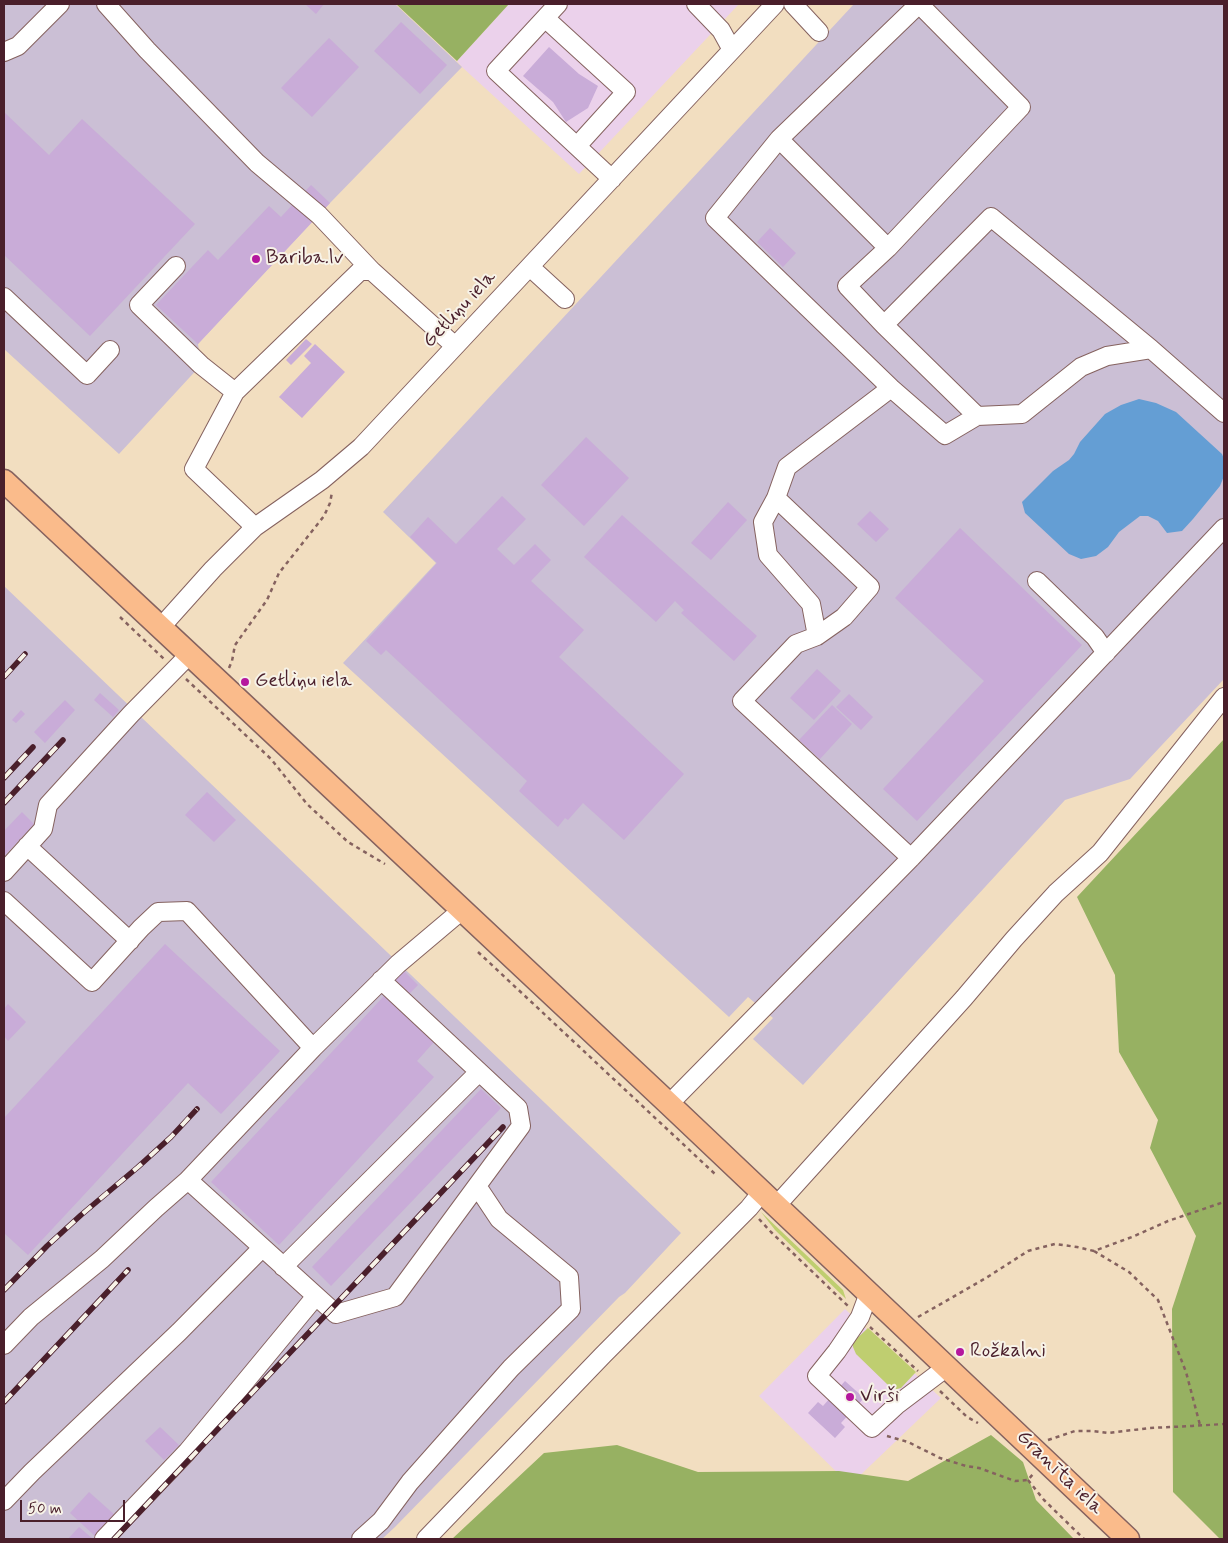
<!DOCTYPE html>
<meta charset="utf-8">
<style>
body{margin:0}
#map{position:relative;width:1228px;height:1543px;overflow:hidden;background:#f2dec0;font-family:Mynerve,sans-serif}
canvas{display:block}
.frame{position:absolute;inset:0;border:5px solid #4a1f2b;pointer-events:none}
.scale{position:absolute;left:20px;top:1500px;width:105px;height:22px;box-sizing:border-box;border:2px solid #4a1f2b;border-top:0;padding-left:6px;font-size:15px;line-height:18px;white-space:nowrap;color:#4a1f2b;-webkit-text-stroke:4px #f7f3e8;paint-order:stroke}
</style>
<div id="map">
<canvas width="1228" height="1543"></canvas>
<div class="frame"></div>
<div class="scale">50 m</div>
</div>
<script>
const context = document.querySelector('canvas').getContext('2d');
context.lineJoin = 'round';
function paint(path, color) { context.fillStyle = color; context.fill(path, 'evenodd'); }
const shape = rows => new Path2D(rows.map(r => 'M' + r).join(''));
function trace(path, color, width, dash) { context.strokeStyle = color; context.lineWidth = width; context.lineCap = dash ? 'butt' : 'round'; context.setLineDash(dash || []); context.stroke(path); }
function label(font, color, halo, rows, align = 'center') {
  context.font = font + ' Mynerve,sans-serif'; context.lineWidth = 4; context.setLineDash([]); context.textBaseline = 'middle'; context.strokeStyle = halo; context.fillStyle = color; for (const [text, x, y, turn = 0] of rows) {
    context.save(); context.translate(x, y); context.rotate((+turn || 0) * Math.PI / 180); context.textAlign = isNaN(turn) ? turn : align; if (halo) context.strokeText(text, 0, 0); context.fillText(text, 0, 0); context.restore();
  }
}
const built = shape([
 [509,4,739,4,579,174,462,67,457,61],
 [845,1309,941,1398,850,1485,759,1396]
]);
const industrial = shape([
 [4,4,395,4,462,67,330,203,198,344,201,365,119,454,4,349],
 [854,4,1224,4,1224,679,1130,779,1065,800,803,1085,753,1039,773,1018,748,997,729,1017,343,663,436,563,383,512],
 [4,586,681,1233,625,1293,619,1297,395,1527,382,1539,4,1539]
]);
const green = shape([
 [761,1212,843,1290,846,1299,775,1230],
 [868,1328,916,1372,901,1388,897,1389,894,1389,888,1385,856,1354,853,1347,853,1342]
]);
const forest = shape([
 [396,4,509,4,457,61],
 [1224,739,1224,1539,1220,1539,1173,1492,1172,1309,1196,1236,1150,1148,1158,1120,1119,1052,1115,975,1077,897],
 [991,1435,1023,1462,1036,1500,1074,1539,452,1539,544,1453,617,1445,698,1472,839,1471,908,1481]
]);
const water = shape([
 [1139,399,1156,403,1176,412,1222,454,1224,459,1224,476,1220,486,1193,519,1182,531,1167,533,1158,521,1148,516,1140,516,1119,532,1108,547,1096,556,1081,559,1069,554,1025,513,1022,502,1053,471,1069,460,1074,454,1080,442,1105,414,1121,405]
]);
const building = shape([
 [305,4,324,4,316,14],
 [401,22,447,65,420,94,374,51],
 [329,38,359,67,312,117,281,88],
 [549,47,579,74,598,86,588,108,566,122,553,102,523,76],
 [4,112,49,155,82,119,195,224,90,336,4,255],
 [311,185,330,203,198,344,156,305,208,250,218,260,269,206,281,217],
 [770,228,796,253,783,267,757,242],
 [306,339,312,344,291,365,286,360],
 [315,344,345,372,302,418,279,397,311,363,304,356],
 [586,437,629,478,584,526,541,485],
 [502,496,526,519,497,549,514,565,535,544,551,560,531,581,584,630,559,657,684,774,624,840,583,803,568,820,565,818,558,827,519,791,527,781,386,650,381,655,366,641,437,563,410,537,428,517,456,544],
 [728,502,747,520,711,560,691,543],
 [870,511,889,529,876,542,857,524],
 [622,515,757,636,734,661,681,613,684,610,675,601,656,622,584,557],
 [960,528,1082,645,917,821,883,789,984,681,895,598],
 [817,669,841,691,814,720,790,698],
 [100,693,119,710,113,717,94,700],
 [849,694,873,717,861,730,836,707],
 [65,700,75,710,45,743,34,732],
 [832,705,852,724,820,759,799,740],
 [21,710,25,714,16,723,12,720],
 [207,792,236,820,214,842,185,815],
 [22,812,34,824,4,856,4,831],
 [165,944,280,1051,221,1114,188,1083,28,1255,4,1233,4,1118],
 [401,968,418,985,408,995,391,979],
 [384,996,434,1042,417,1061,434,1077,279,1245,211,1182],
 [8,1004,26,1022,8,1041,4,1036,4,1009],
 [481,1089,501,1108,331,1286,312,1267],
 [845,1381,864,1398,841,1423,845,1427,835,1438,808,1413,818,1402,823,1406],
 [160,1427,179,1445,164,1460,145,1441],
 [89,1492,116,1516,96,1537,70,1513],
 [79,1527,93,1539,68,1539]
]);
const path = shape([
 [120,617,165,660],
 [229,668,232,661,235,645,267,600,279,573,324,516,330,503,332,492],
 [186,679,271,759,307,804,348,842,385,864],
 [478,952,715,1174],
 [759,1219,771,1232,848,1306],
 [1094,1251,1129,1272,1158,1300,1186,1372,1200,1425],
 [918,1317,986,1278,1028,1251,1055,1244,1077,1247,1094,1251,1132,1237,1168,1221,1224,1202],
 [870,1327,918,1371],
 [940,1391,967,1417,978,1423],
 [887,1436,908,1442,940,1458,966,1466,979,1468,1015,1481,1028,1480,1033,1474],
 [1048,1440,1075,1431,1093,1431,1108,1433,1150,1428,1192,1426,1224,1424],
 [1028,1480,1044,1500,1084,1539]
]);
const minor = shape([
 [106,4,147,50,257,163,319,215,372,271],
 [558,4,496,71,612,179],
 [696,4,721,30,732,50],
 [793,4,819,32],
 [919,4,779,139,715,218,891,388,945,435,977,416,1022,414,1081,367,1107,356,1151,349,1224,413],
 [545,18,626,92,577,146],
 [4,52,18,46,60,4],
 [779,139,888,248,847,286,884,325,977,416],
 [888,248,1021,107,919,4],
 [176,266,139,305,201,365,235,392],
 [530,267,565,299],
 [4,297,87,375,110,350],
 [884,325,991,217,1151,349],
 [891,388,787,467,776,498,870,587,844,617,817,636,796,644,742,701,911,858],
 [776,498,763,522,768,555,811,604,817,636],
 [255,527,194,469,235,392,360,271,372,271,455,346],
 [1037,581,1095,637,1106,653],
 [161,627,213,569,255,527,322,480,361,447,775,4],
 [27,846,130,941],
 [4,872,43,829,48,805,131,714,190,654],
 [4,901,92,982,141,928,158,912,187,911,313,1048,398,964,462,910],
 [313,1048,188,1180,336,1314,395,1297,521,1126,518,1108,381,980],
 [669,1104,911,858,1224,528],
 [776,1206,964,998,1014,939,1056,893,1100,853,1224,697],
 [283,1267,479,1072],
 [869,1293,860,1317,837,1351,817,1376,872,1428,898,1404,947,1367],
 [4,1345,31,1317,102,1259,156,1208,188,1180],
 [4,1501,32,1472,179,1332,262,1248],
 [104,1539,187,1452,316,1296],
 [361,1539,381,1521,410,1482,511,1368,571,1309,569,1277,499,1219,477,1186],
 [426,1539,603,1355,749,1208,762,1192]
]);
const major = shape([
 [4,481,233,695,669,1104,1128,1539]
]);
const rail = shape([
 [4,677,25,654],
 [4,778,33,747],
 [4,803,63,740],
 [4,1290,47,1246,81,1215,138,1167,171,1137,197,1109],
 [4,1402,128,1270],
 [114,1539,503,1127]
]);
const markers = [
 [256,259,5,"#b5179e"],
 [245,682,5,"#b5179e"],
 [960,1352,5,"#b5179e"],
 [850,1397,5,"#b5179e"]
];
const poiNames = [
 ["Bariba.lv",266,259],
 ["Getliņu iela",255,682],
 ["Rožkalni",970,1352],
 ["Virši",860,1397]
];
const streetNames = [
 ["Getliņu iela",460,310,-47],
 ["Granīta iela",1059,1473,44]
];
paint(built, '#ebd1eb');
paint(industrial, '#cbbfd5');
paint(green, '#bfce70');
paint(forest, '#97b162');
paint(water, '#649ed4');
paint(building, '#c9acd8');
trace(minor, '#85625f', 20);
trace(major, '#85625f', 25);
trace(path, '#85625f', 2.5, [4, 4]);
trace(minor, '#fff', 18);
trace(major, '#fabb8b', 22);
trace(rail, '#4a1f2b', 5.5);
trace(rail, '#f7f3e8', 4, [11]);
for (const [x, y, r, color] of markers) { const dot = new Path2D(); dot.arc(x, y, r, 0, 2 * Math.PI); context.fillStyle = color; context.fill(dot); trace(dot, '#f7f3e8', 2); }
label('20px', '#4a1f2b', '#f7f3e8', poiNames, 'left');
label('20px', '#4a1f2b', '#f7f3e8', streetNames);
</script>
